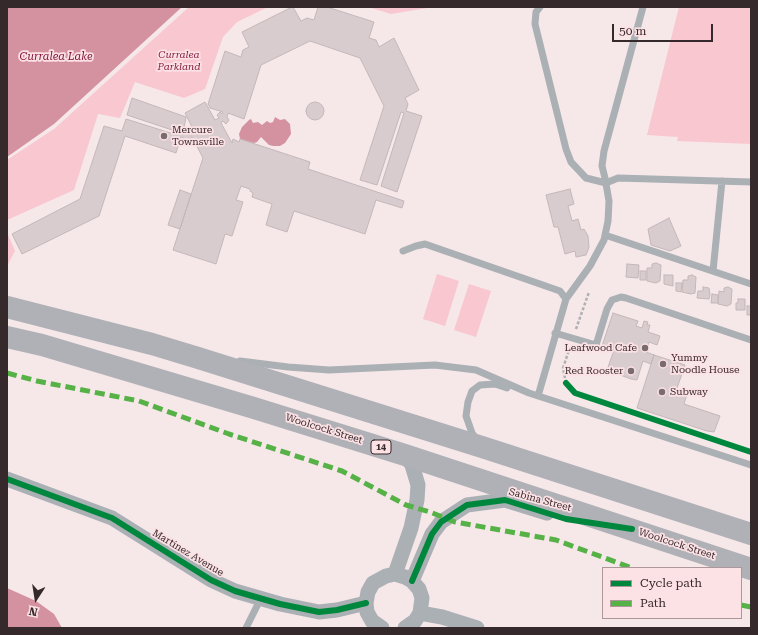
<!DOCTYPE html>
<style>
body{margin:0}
#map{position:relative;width:758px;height:635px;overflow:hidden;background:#f6e7e9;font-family:"Roboto Serif",serif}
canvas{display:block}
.frame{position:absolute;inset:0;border:8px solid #36292b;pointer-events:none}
.legend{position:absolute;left:602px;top:567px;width:140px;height:52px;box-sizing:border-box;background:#fce1e5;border:1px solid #ad979b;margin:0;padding:5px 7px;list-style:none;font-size:12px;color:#36292b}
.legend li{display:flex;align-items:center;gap:8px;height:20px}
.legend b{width:20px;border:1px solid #ad979b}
.north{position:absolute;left:16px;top:579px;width:40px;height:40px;-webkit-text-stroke:3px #fce1e5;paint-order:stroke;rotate:192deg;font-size:11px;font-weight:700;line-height:16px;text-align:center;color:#36292b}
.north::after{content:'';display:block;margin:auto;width:14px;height:18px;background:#36292b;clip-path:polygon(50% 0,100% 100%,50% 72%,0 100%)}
.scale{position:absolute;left:612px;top:24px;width:101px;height:18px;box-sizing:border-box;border:2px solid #36292b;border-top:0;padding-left:5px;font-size:12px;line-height:14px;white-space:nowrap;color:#36292b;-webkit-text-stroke:3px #fce1e5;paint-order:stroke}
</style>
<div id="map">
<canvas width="758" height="635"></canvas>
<div class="frame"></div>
<ul class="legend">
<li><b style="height:5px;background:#00873e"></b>Cycle path</li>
<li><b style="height:5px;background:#56b246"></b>Path</li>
</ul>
<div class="north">N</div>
<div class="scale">50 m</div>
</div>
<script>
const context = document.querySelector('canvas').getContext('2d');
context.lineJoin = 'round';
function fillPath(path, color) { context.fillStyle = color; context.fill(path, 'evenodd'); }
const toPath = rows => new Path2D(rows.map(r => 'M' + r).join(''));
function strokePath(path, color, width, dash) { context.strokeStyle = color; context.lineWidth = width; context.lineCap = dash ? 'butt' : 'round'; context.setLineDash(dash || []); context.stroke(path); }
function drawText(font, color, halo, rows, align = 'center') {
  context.font = font + ' "Roboto Serif",serif'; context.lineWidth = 3.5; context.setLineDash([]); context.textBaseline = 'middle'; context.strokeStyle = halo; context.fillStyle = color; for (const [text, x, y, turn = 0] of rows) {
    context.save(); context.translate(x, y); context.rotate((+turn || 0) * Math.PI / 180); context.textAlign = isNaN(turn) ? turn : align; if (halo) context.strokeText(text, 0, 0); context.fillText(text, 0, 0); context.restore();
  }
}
fillPath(toPath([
 [189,7,268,7,237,22,223,37,205,89,184,98,135,82,120,118,98,114,74,190,7,220,7,160,54,129],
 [368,7,433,7,391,14],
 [679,7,751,7,751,144,677,141,678,137,647,135],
 [7,232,15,251,7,266],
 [437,274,459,281,445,326,423,319],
 [469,284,491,291,476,337,454,330]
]), '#f8c7cf');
fillPath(toPath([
 [7,7,182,7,54,124,7,157],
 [275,117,280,120,285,119,290,124,291,134,285,143,280,146,273,146,269,145,261,137,257,142,254,143,242,140,240,139,239,134,242,127,249,120,251,119,253,123,258,122,262,125,267,121,270,123,273,122],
 [7,588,36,601,54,614,62,628,7,628]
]), '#d492a0');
const building = toPath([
 [292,7,293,7,301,21,307,18,314,20,318,7,327,7,374,22,369,38,376,40,379,47,394,38,419,90,405,98,408,104,406,111,422,116,397,192,381,186,404,113,401,112,377,185,360,180,384,106,360,58,310,41,261,65,244,119,228,113,227,117,229,120,226,124,223,121,221,123,232,143,233,139,239,142,240,139,310,162,308,169,404,201,402,208,376,200,365,234,294,211,287,232,266,225,272,204,252,197,253,193,250,191,250,189,241,186,236,200,243,202,232,236,225,234,216,264,173,250,203,158,192,137,190,138,190,142,185,142,185,139,181,137,176,153,125,136,99,216,22,254,12,234,80,199,104,126,122,131,126,119,177,135,178,132,127,115,132,98,186,117,183,133,184,133,185,130,189,130,189,133,194,131,185,113,205,102,215,120,219,118,217,115,220,112,222,114,223,112,210,108,208,104,225,51,241,57,243,50,249,47,242,32,292,7],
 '306 111a9 9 0 1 1 18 0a9 9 0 1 1-18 0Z',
 [570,189,574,204,568,206,572,221,578,219,581,230,584,229,588,236,589,247,586,255,576,257,575,251,565,254,558,227,554,227,546,195,570,189],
 [180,190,191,194,180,229,168,225,180,190],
 [669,218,681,246,670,251,651,245,648,229,669,218],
 [656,263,661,265,660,281,656,283,647,281,647,268,652,268,652,264,656,263],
 [627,264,639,265,638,278,626,277,627,264],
 [640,271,646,271,646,280,640,280,640,271],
 [664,275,673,275,673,286,664,284,664,275],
 [692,275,696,277,695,293,691,294,682,292,683,280,688,280,688,276,692,275],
 [676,283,682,283,681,292,676,291,676,283],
 [703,287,709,288,710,295,709,299,697,298,698,291,703,291,703,287],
 [728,287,732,289,731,304,727,306,718,304,719,291,724,292,724,288,728,287],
 [712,294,718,295,718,303,711,303,712,294],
 [738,299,745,299,745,310,736,310,736,303,738,303,738,299],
 [747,306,751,306,751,315,747,315,747,306],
 [613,313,638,321,636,326,642,328,644,321,648,322,647,325,650,325,648,332,660,336,657,345,649,342,646,352,654,355,651,364,643,361,637,380,631,379,607,370,614,350,605,348,605,347,602,346,613,313],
 [654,355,685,365,676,391,687,394,684,404,720,416,714,432,707,431,637,408,654,355]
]);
fillPath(building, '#d9ccce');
strokePath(building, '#c4b7b9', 1);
strokePath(toPath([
 [576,329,589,292],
 [566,383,563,368,570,347]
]), '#b0b0b3', 2.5, [3, 2]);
strokePath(toPath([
 [540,7,536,12,535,24,566,149,571,162,586,178,606,183,618,178,751,182],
 [605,235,751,284],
 [403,251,416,246,425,244,560,291,566,299,538,396],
 [713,271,722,181],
 [566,299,590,266,604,240,608,221,609,201,605,178,602,166,604,151,643,7],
 [555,333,596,345,607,309,612,300,621,297,626,298,751,340],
 [240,361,288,367,329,370,435,365,476,370,529,393,751,465],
 [477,440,472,433,466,416,468,402,472,391,480,385,495,384,507,388],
 [246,628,261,598]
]), '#aab0b4', 7);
strokePath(toPath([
 [7,479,112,518,211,580,235,591,280,604,319,612,337,610,366,603],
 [395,574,411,528,417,500,418,485,412,465,405,455],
 [412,581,432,534,441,522,467,505,505,500,547,513],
 [420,613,442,617,477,628],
 [382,628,372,621,367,612,366,603,368,592,373,583,386,576,395,574,405,577,412,581,419,589,422,598,420,613,415,621,405,628]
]), '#aab0b4', 15);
strokePath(toPath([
 [7,307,152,344,195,357,482,447,751,534],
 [7,337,42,345,254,408,405,455,751,569]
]), '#afb1b6', 22);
strokePath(toPath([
 [7,373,37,381,139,401,229,434,342,471,406,505,430,512,455,522,556,540,632,568],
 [741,605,751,607]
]), '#56b246', 5, [10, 5]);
strokePath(toPath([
 [566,383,575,393,751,452],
 [7,479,112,518,211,580,235,591,280,604,319,612,337,610,366,603],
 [412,581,432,534,441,522,467,505,505,500,566,519,632,529]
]), '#00873e', 6);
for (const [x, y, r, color] of [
 [164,136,4,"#796c6e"],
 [645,348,4,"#796c6e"],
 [663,364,4,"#796c6e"],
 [631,371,4,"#796c6e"],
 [662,392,4,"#796c6e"]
]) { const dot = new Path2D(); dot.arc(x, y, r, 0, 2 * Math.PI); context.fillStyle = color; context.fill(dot); strokePath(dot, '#fce1e5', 1.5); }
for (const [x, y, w] of [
 [381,447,20]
]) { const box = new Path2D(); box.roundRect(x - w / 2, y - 7, w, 14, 3); context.fillStyle = '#fce1e5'; context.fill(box); strokePath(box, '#36292b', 1); }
drawText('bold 9px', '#36292b', null, [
 ["14",381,447]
]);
drawText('italic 10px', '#871d3f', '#fce1e5', [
 ["Curralea",179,55],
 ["Parkland",179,67]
]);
drawText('10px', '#36292b', '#fce1e5', [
 ["Mercure",172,130],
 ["Townsville",172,142],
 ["Leafwood Cafe",637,348,"right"],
 ["Yummy",671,358],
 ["Noodle House",671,370],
 ["Red Rooster",623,371,"right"],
 ["Subway",670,392]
], 'left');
drawText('10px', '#36292b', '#fce1e5', [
 ["Woolcock Street",324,429,17],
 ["Sabina Street",540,500,15],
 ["Woolcock Street",677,544,18],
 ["Martinez Avenue",188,553,31]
]);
drawText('italic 11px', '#7e1138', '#fce1e5', [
 ["Curralea Lake",56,57]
]);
</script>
